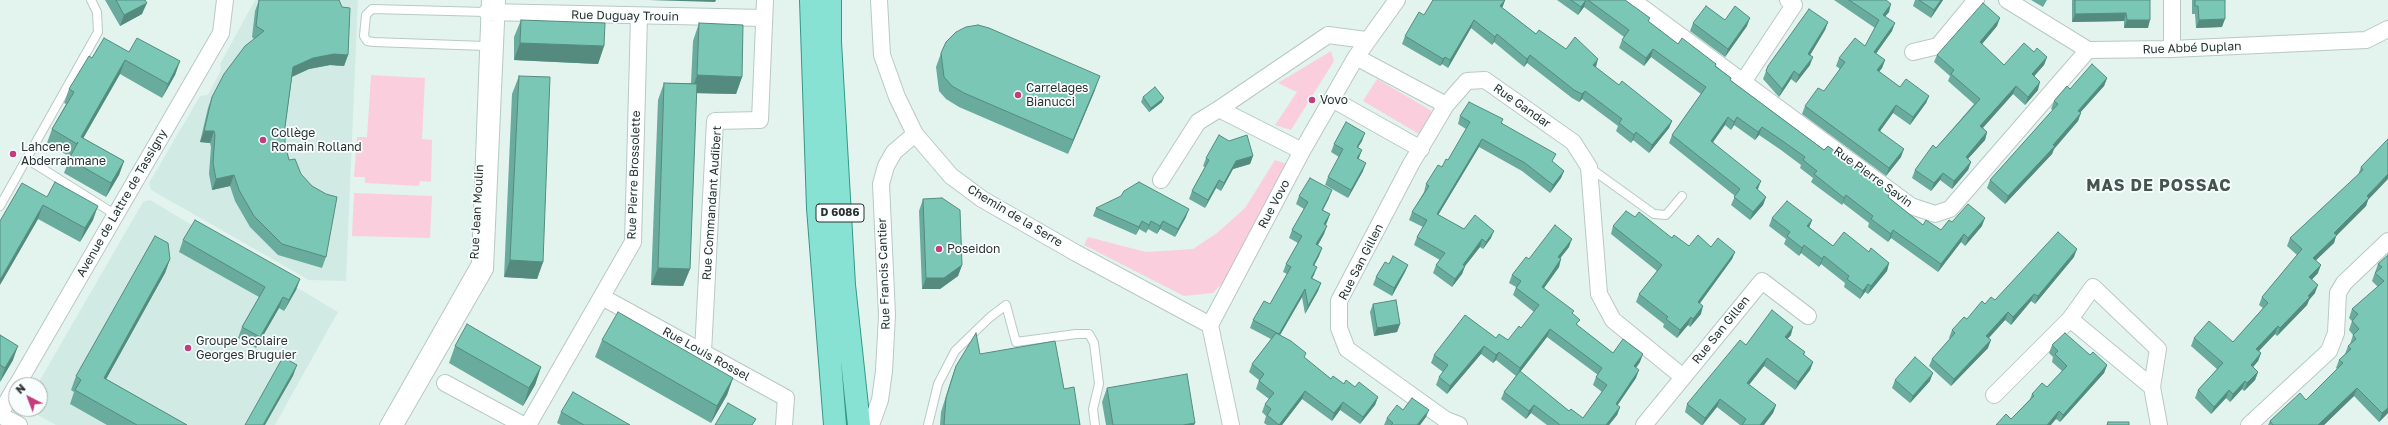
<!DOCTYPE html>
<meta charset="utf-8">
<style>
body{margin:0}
#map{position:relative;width:2388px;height:425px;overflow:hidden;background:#e3f4ef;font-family:"Golos Text",sans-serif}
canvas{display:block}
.north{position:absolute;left:8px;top:377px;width:40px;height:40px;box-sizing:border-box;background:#f8fefd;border:1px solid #a6acab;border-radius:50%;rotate:318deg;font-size:11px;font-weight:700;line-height:16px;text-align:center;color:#2c3231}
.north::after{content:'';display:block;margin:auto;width:14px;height:18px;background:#c33c7c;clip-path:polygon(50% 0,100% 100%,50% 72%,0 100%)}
</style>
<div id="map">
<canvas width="2388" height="425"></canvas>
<div class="north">N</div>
</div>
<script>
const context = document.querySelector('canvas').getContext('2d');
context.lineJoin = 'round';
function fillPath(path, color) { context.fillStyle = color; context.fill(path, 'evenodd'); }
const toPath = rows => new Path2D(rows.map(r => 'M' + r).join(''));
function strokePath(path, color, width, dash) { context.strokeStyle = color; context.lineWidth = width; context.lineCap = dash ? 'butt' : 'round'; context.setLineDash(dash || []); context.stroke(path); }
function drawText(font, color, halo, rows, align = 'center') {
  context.font = font + ' "Golos Text",sans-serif'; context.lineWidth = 3.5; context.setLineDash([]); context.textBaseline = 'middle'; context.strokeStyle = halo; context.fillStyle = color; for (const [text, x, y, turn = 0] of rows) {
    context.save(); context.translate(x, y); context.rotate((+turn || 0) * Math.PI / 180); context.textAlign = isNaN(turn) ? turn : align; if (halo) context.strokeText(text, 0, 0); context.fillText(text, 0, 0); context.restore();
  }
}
fillPath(toPath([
 [255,0,358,0,346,281,309,280,151,190,149,183,200,96,208,95,221,70,220,64],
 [150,200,338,312,275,425,56,425,27,409,40,409,40,385,37,385,143,202]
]), '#d1ebe4');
fillPath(toPath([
 [1331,51,1334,61,1291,130,1275,125,1297,92,1278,83],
 [371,75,425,78,422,139,432,140,431,182,420,181,419,186,365,183,365,177,354,177,357,137,367,137],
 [1377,79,1432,111,1419,134,1363,101],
 [1275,160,1287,164,1229,276,1213,293,1184,296,1084,245,1088,237,1146,252,1193,249,1217,233,1245,208],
 [354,193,432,196,430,238,352,236]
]), '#fbcede');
const lane = toPath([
 [485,46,374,42,367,41,364,36,366,15,372,9,486,12],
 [27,159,116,215],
 [1590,168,1654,214,1666,215,1682,196],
 [0,206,98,32,97,12,91,0],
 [384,425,476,263,486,0],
 [928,425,938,384,955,351,989,318,1006,305,1016,342,1076,334,1089,334,1094,343,1099,384,1093,409,1095,425]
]);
const street = toPath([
 [879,0,882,55,897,97,915,134,951,176,982,199,1076,253,1210,325],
 [1632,0,1911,206,1935,214,1950,209,2088,50],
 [2007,0,2088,50,2172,49,2366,40,2388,29],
 [2172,0,2172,49],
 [487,12,764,18],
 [1913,52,1938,46,1976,0],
 [1356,57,1446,105],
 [1743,82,1794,5,1788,0],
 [1332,99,1421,149],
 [1219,109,1328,35,1366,40],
 [1161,180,1198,122,1219,109,1302,151],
 [602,297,786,398,784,425],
 [2070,319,2152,387],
 [703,352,715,121,760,120,765,0],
 [445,383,523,425],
 [17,385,221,33,225,0],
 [1994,395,2070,319,2093,287,2158,349,2152,387,2159,425],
 [0,414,16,386],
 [0,415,19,425],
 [395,425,485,269,497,0],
 [528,425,633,242,639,17],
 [871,425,880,400,884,371,887,315,881,184,886,166,894,152,915,134],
 [1231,425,1210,325,1302,151,1356,57,1397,0],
 [1459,425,1446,420,1347,349,1339,328,1339,301,1411,164,1446,105,1467,81,1485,80,1573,142,1589,167,1599,294,1613,320,1683,377],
 [1644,425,1762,281,1808,316],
 [2249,425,2329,351,2336,333,2338,293,2344,283,2388,241]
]);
const primary = toPath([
 [811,0,818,208,835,425],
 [830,0,830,42,844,285,859,425]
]);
strokePath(lane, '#b8c9c5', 10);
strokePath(street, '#b8c9c5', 18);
strokePath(primary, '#349887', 24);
strokePath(lane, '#fff', 8);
strokePath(street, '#fff', 16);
strokePath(primary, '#88e2d3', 22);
fillPath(toPath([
 [105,0,145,0,142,14,120,26],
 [259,0,348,55,344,66,330,65,309,69,292,77,285,127,285,144,289,160,326,257,322,268,278,255,250,227,235,201,230,186,212,190,209,174,211,147,210,143,200,142,208,108,212,97,254,39,252,37,255,11],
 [1433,0,1505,0,1502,8,1536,34,1566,49,1595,67,1619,85,1672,121,1669,128,1649,153,1633,140,1631,143,1616,131,1618,126,1582,99,1579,102,1572,98,1527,63,1524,67,1494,42,1492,45,1471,28,1448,68,1442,64,1440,66,1402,44,1405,36,1424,15],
 [1557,0,1625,0,1649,22,1678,44,1716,66,1731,78,1730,80,1889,198,1923,225,1941,230,1952,222,1982,226,1965,246,1961,242,1938,272,1891,238,1888,242,1868,227,1869,223,1843,203,1842,205,1811,182,1813,178,1800,168,1801,165,1781,150,1759,135,1755,140,1734,125,1731,130,1725,125,1713,142,1758,189,1758,190,1766,197,1763,205,1750,220,1731,205,1735,196,1669,143,1672,135,1701,94,1651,57,1644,66,1619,48,1622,40,1624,37,1584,7,1578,15],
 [1834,0,1886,0,1889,12,1885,16,1892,31,1876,54,1885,60,1882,68,1879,72,1900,87,1929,96,1926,103,1910,125,1893,113,1880,131,1901,157,1886,176,1802,114,1805,106,1824,91,1840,69,1836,66,1839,58,1865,46,1875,28],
 [1915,0,1943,0,1931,18,1913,6],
 [2031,0,2047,0,2043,7],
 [2072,0,2150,0,2148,28,2124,28,2124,21,2072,22],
 [2192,0,2222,0,2222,27,2196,28,2195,14,2192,14],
 [521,20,604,46,598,64,514,60,514,37],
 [1828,22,1825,30,1810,55,1810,65,1796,83,1791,79,1779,97,1763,79,1768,66],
 [699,23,742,77,736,94,696,93,690,269,683,286,651,285,658,100,664,83,691,83,693,41],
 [1693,23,1747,26,1725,57,1690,31],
 [1997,26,1982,44,2004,65,2034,52,2047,57,2044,65,2034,76,2038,90,2025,105,2013,94,1983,128,1987,132,1985,140,1968,159,1971,162,1968,170,1952,189,1940,180,1931,191,1912,178,1915,170,1936,148,1974,104,1948,81,1950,76,1934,62,1937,55],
 [129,52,180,61,175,75,162,98,120,74,83,138,124,161,119,175,106,197,64,173,70,157,47,143,52,129,66,104,64,103,69,89],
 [941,53,1095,90,1068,154,959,107,946,99,939,91,936,67],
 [519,76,543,262,537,279,504,277,512,94],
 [2107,78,2104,86,2080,113,2078,121,2054,149,2052,154,2005,204,1987,188,1990,180,2053,110,2051,109,2054,101,2070,89],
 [1143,97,1162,102,1149,112,1141,102],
 [1460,116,1502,123,1564,171,1561,178,1550,193,1522,171,1479,147,1438,215,1464,229,1491,238,1483,249,1480,247,1465,266,1462,274,1452,287,1433,273,1436,265,1440,260,1414,245,1417,237,1423,227,1409,220,1412,212,1424,192,1426,184,1448,160,1466,129,1458,124],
 [2388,139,2366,206,2336,236,2334,243,2316,260,2318,273,2312,279,2315,293,2309,300,2307,305,2277,336,2275,334,2259,351,2261,353,2258,361,2253,367,2258,372,2255,380,2244,391,2242,389,2230,402,2226,398,2211,414,2195,398,2198,390,2217,369,2191,346,2194,338,2233,342,2263,308,2259,305,2262,297,2297,255,2287,246,2290,238,2358,175,2361,167],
 [1362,141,1358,147,1359,159,1363,171,1348,198,1325,185,1328,177,1339,157,1331,152,1334,144],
 [1253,156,1250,164,1233,169,1221,191,1216,188,1205,208,1189,199,1192,191,1205,167,1203,166,1206,158],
 [1299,196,1329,198,1323,210,1330,214,1326,225,1324,234,1318,245,1322,248,1319,256,1314,266,1314,275,1312,278,1321,283,1318,291,1305,314,1302,297,1280,335,1305,358,1331,379,1355,387,1378,397,1375,405,1360,424,1340,410,1332,421,1302,399,1282,425,1267,425,1264,423,1266,416,1262,412,1265,404,1269,399,1256,389,1259,380,1249,372,1252,364,1271,339,1250,328,1253,320,1270,304,1287,274,1283,272,1286,264,1298,243,1289,238,1292,230,1304,209,1296,204],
 [47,197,93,220,80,242,38,219,0,285],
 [923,199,962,265,958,276,940,289,922,289,919,211],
 [1096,208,1186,217,1175,237,1160,229,1157,234,1148,229,1146,233,1139,229,1136,235,1093,216],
 [1635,217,1672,238,1689,246,1711,247,1735,252,1732,259,1700,303,1701,314,1690,327,1688,325,1677,338,1663,327,1664,324,1636,302,1639,294,1657,271,1611,234,1613,226],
 [1772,218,1812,220,1809,227,1833,246,1869,252,1889,263,1887,271,1868,294,1865,292,1860,299,1844,287,1845,283,1821,264,1819,267,1801,253,1799,256,1784,244,1786,239,1769,226],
 [183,240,300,279,296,290,284,311,279,308,256,348,238,338,242,327,259,297,179,252],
 [1569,247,1560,258,1559,267,1544,288,1573,314,1578,326,1613,353,1640,362,1636,368,1636,378,1617,405,1620,407,1617,415,1609,425,1547,425,1531,413,1526,419,1501,399,1504,392,1516,376,1496,360,1493,363,1481,354,1447,394,1436,385,1439,377,1443,372,1431,363,1434,355,1496,338,1508,340,1521,328,1534,312,1513,295,1516,287,1509,283,1512,275,1529,259],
 [1547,337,1598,375,1596,377,1593,385,1602,392,1583,418,1569,411,1520,372],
 [2388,255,2388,413,2379,422,2354,396,2324,425,2268,425,2270,421,2306,400,2337,369,2336,368,2339,360,2345,354,2348,346,2350,344,2353,335,2349,330,2352,321,2349,318,2352,309,2378,287,2372,281,2378,264],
 [2074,257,2035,304,2031,301,2011,325,2005,320,1989,338,1988,348,1951,386,1929,366,1932,359,1950,339,1949,338,1952,330,1967,319,1985,304,1995,300],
 [170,259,165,273,106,379,187,425,107,425,70,404,74,392,71,390,76,376],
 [1389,264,1408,265,1405,272,1392,296,1373,285,1376,277],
 [1373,304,1400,324,1397,332,1374,336,1370,312],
 [0,335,13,360,0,382],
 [1791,335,1787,339,1805,352,1804,355,1813,362,1810,370,1795,390,1764,366,1749,385,1776,405,1773,413,1764,425,1740,425,1717,407,1703,425,1701,425,1685,412,1687,404,1746,345],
 [602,340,733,378,727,395,711,423,595,357],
 [2052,345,2090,355,2107,365,2104,373,2060,422,2056,419,2011,419,2030,399,2032,394,2047,387,2062,371,2052,362,2053,357,2049,353],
 [455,346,541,367,535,385,523,406,449,363],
 [980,354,1064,389,1080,425,940,425,941,412,951,380,956,366],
 [1895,380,1930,381,1910,403,1892,388],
 [1107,388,1195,423,1194,425,1106,425,1102,402],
 [1403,410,1426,417,1420,425,1384,425,1387,418],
 [561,412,630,425,561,425,557,423]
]), '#69ab9d');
fillPath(toPath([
 [648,0,716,0,715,2],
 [1505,0,1503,6,1497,14,1500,6],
 [1586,0,1584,7,1578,15,1581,7],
 [1941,0,1943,0,1931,18,1934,10],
 [147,3,142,14,120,26,124,15],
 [1891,4,1889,12,1880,23,1883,15],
 [2126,13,2124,21,2072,22,2075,14],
 [1750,18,1747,26,1725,57,1728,49],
 [2000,18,1997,26,1977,50,1980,42],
 [2225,19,2222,27,2196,28,2199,20],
 [1474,20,1471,28,1448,68,1450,60],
 [2127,20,2150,20,2148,28,2124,28],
 [1828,22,1825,30,1806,62,1808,54],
 [1895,23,1892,31,1871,60,1874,52],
 [1497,34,1494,42,1492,45,1495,37],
 [520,43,604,46,598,64,514,60],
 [1653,49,1651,57,1644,66,1646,58],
 [334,54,348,55,344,66,330,65,309,69,289,78,293,67,313,58],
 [1530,55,1527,63,1524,67,1527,59],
 [1445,57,1442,64,1440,66,1443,59],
 [1813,57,1810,65,1796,83,1799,75],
 [2047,57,2044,65,2029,82,2032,74],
 [1598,59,1596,67,1591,73,1593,65],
 [125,60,120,74,76,151,81,137],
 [1885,60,1882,68,1874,78,1877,70],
 [180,61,175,75,162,98,168,84],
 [1794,71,1791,79,1779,97,1782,89],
 [697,75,742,77,736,94,691,93],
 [1100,76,1095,90,1068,154,1073,140],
 [2107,78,2104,86,2075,118,2078,111],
 [2040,82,2038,90,2025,105,2028,97],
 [2016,86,2013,94,1977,134,1980,126],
 [1585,91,1582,99,1579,102,1582,94],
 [1929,96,1926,103,1910,125,1913,117],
 [1164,98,1162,102,1149,112,1151,108],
 [1896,105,1893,113,1875,138,1878,130],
 [2081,113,2078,121,2054,149,2052,154,2005,204,2008,196],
 [1728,117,1725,125,1708,149,1711,141],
 [1737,117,1734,125,1731,130,1734,122],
 [1672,121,1669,128,1649,153,1652,145],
 [1762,127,1759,135,1755,140,1758,132],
 [204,131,214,131,210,143,200,142],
 [1636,132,1633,140,1631,143,1634,135],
 [1987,132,1985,140,1963,164,1966,157],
 [1365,133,1362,141,1354,154,1357,147],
 [1482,139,1479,147,1434,222,1437,214],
 [1904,149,1901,157,1886,176,1889,168],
 [1362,150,1359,158,1354,166,1357,158],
 [1253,156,1250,164,1233,169,1221,191,1224,183,1236,161],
 [124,161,119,175,106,197,111,183],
 [1971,162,1968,170,1952,189,1954,181],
 [1366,163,1363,171,1348,198,1351,190],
 [1564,171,1561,178,1550,193,1553,185],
 [1943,173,1940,180,1931,191,1934,183],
 [2388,174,2388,179,2368,200,2366,206,2336,236,2334,243,2310,266,2313,258,2367,196],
 [234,175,230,186,212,190,216,179],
 [1219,180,1216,188,1205,208,1208,200],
 [1761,181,1758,189,1753,196,1756,188],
 [1332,190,1329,198,1319,217,1322,210],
 [1846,195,1843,203,1842,205,1844,198],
 [1766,197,1763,205,1750,220,1753,212],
 [43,205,38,219,0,285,0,280],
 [98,206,93,220,80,242,85,228],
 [1189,209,1186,217,1175,237,1178,229],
 [1330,214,1327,222,1321,232,1324,224],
 [1985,218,1982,226,1965,246,1968,238],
 [1812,220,1809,228,1807,226],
 [1142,221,1139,229,1136,235,1139,227],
 [1151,221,1148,229,1146,233,1149,225],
 [1163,221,1160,229,1157,234,1160,226],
 [1327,226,1324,234,1314,252,1316,244],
 [1893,230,1891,238,1888,242,1891,234],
 [1494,231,1491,238,1483,249,1486,242],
 [1964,234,1961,242,1938,272,1941,264],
 [1482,239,1480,247,1465,266,1462,274,1452,287,1455,279,1463,265],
 [1572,239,1569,247,1555,265,1558,257],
 [1804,245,1801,253,1799,256,1802,248],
 [1322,248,1319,256,1310,273,1313,265],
 [2077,249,2074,257,2035,304,2038,296],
 [1735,252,1732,259,1695,310,1698,302],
 [1824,256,1821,264,1819,267,1822,259],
 [170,259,165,273,99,392,104,378],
 [1561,259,1559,267,1539,295,1542,287],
 [510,260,543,262,537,279,504,277],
 [1889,263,1887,271,1868,294,1871,286],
 [962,265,958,276,940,289,922,289,926,278],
 [1408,265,1405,272,1392,296,1394,288],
 [2321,265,2318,273,2307,285,2309,277],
 [1317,267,1314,275,1308,285,1311,278],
 [658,268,690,269,683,286,651,285],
 [300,279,296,290,284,311,289,300],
 [1321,283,1318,291,1305,314,1308,306],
 [1868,284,1865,292,1860,299,1863,291],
 [2318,285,2315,293,2309,300,2307,305,2277,336,2280,328,2308,296],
 [1305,289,1302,297,1276,342,1279,334],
 [2034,294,2031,301,2011,325,2013,317],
 [283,297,279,308,256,348,260,337],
 [1703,306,1701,314,1690,327,1693,319],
 [2008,312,2005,320,1983,344,1986,336],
 [1691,317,1688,325,1677,338,1680,330],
 [1400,324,1397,332,1374,336,1377,328],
 [2278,326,2275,334,2253,357,2256,349],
 [1793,327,1791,335,1782,345,1785,337],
 [1550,329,1547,337,1517,376,1520,368],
 [1991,340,1988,348,1951,386,1954,379],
 [18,346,13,360,0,382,5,368],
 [1484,346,1481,354,1447,394,1450,386],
 [1499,352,1496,360,1493,363,1496,355],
 [2261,353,2258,361,2248,373,2251,365],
 [1643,354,1640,362,1631,374,1634,366],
 [1767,358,1764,366,1744,391,1747,383],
 [1813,362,1810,370,1795,390,1798,382],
 [297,365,293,376,265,425,263,425],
 [2107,365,2104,373,2060,422,2063,415],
 [541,367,535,385,523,406,529,388],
 [1639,370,1636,378,1613,412,1616,404],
 [2258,372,2255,380,2244,391,2247,383],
 [1933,373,1930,381,1910,403,1913,396],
 [733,378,727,395,711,423,717,406],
 [2245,381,2242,389,2230,402,2233,394],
 [2357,388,2354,396,2324,425,2318,425],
 [2229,390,2226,398,2211,414,2214,407],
 [1305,391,1302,399,1282,425,1279,425],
 [1378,397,1375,405,1360,424,1363,417],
 [1720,399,1717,407,1702,425,1705,418],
 [1343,402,1340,410,1332,421,1334,413],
 [1534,405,1531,413,1526,419,1529,411],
 [1776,405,1773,413,1764,425,1760,425],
 [1620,407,1617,415,1609,425,1606,425],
 [2388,408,2388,413,2379,422,2382,413],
 [1429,410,1426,417,1420,425,1417,425],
 [2059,411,2056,419,2051,425,2047,425],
 [1195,423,1194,425,1183,425]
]), '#558b7f');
const building = toPath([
 [116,0,145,0,147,3,124,15,116,0],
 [259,0,339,0,342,7,350,8,348,55,334,54,313,58,293,67,285,127,285,144,289,160,295,159,301,174,312,186,326,194,337,197,326,257,282,244,254,216,239,190,234,175,216,179,213,163,215,135,214,131,204,131,212,97,224,74,245,46,264,31,256,26,259,0],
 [1433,0,1505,0,1500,6,1536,34,1539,30,1566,49,1575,37,1598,59,1593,65,1619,85,1622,81,1672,121,1652,145,1636,132,1634,135,1619,123,1622,119,1585,91,1582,94,1574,90,1530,55,1527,59,1497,34,1495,37,1474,20,1450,60,1445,57,1443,59,1405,36,1419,12,1424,15,1433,0],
 [1571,0,1586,0,1581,7,1571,0],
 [1588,0,1625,0,1650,18,1648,21,1678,44,1682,38,1716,64,1715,66,1731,78,1730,80,1824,150,1828,146,1877,183,1890,193,1888,197,1923,225,1926,220,1941,230,1949,220,1952,222,1968,204,1985,218,1968,238,1964,234,1941,264,1893,230,1891,234,1871,219,1873,216,1846,195,1844,198,1814,174,1817,171,1803,160,1805,157,1784,142,1762,127,1758,132,1737,117,1734,122,1728,117,1711,141,1761,181,1756,188,1766,197,1753,212,1734,197,1740,189,1672,135,1706,87,1653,49,1646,58,1622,40,1629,30,1588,0],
 [1849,0,1886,0,1891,4,1883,15,1895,23,1874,52,1885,60,1877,70,1900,87,1906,79,1929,96,1913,117,1896,105,1878,130,1904,149,1889,168,1805,106,1818,88,1824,91,1845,62,1839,58,1855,38,1865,46,1879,20,1849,0],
 [1919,0,1941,0,1934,10,1919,0],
 [2075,0,2150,0,2150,20,2127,20,2126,13,2075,14,2075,0],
 [2195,0,2225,0,2225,19,2199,20,2198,6,2195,6,2195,0],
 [1983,3,2000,18,1980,42,2004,65,2024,43,2034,52,2037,48,2047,57,2032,74,2040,82,2028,97,2016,86,1980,126,1987,132,1966,157,1971,162,1954,181,1943,173,1934,183,1915,170,1933,145,1936,148,1980,99,1951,74,1954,70,1937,55,1983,3],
 [1706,6,1725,20,1735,6,1750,18,1728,49,1693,23,1706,6],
 [1809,9,1828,22,1808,54,1813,57,1799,75,1794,71,1782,89,1766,71,1768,66,1809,9],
 [521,20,605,23,604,46,520,43,521,20],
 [699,23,743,25,742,77,697,75,699,23],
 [978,25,989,28,1100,76,1073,140,964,93,952,86,944,77,941,53,946,42,956,32,966,27,978,25],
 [104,38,129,52,137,38,180,61,168,84,125,60,81,137,124,161,111,183,69,159,78,142,77,144,52,129,74,92,69,89,89,56,92,58,104,38],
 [2092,64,2107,78,2078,111,2081,113,2053,145,2055,146,2008,196,1990,180,2058,104,2054,101,2060,94,2067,86,2070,89,2092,64],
 [519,76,550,77,543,262,510,260,519,76],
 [664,83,697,84,690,269,658,268,664,83],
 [1155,87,1164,98,1151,108,1143,97,1155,87],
 [1469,102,1503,119,1501,123,1556,154,1552,161,1564,171,1553,185,1525,163,1482,139,1437,214,1464,229,1475,215,1494,231,1486,242,1482,239,1463,265,1465,266,1455,279,1436,265,1445,253,1417,237,1427,220,1412,212,1429,186,1426,184,1438,165,1442,167,1446,159,1448,160,1470,122,1460,116,1469,102],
 [1346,122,1365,133,1357,147,1362,150,1357,158,1366,163,1351,190,1328,177,1343,149,1334,144,1346,122],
 [1219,135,1229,141,1247,135,1253,156,1236,161,1224,183,1219,180,1208,200,1192,191,1209,160,1206,158,1219,135],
 [2388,139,2388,174,2367,196,2369,198,2334,233,2337,235,2313,258,2321,265,2309,277,2318,285,2308,296,2310,297,2280,328,2278,326,2256,349,2261,353,2251,365,2258,372,2247,383,2245,381,2233,394,2229,390,2214,407,2198,390,2223,363,2194,338,2209,321,2233,342,2268,303,2262,297,2302,249,2290,238,2363,170,2361,167,2388,139],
 [1310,178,1332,190,1322,210,1330,214,1324,224,1327,226,1316,244,1322,248,1313,265,1317,267,1311,278,1321,283,1308,306,1305,289,1279,334,1253,320,1264,301,1270,304,1291,267,1286,264,1302,236,1292,230,1308,202,1299,196,1310,178],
 [55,182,98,206,85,228,43,205,0,280,0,221,22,183,47,197,55,182],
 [1139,182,1189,209,1178,229,1163,221,1160,226,1151,221,1149,225,1142,221,1139,227,1096,208,1121,196,1124,191,1139,182],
 [942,198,960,210,962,265,944,278,926,278,923,199,942,198],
 [1787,201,1812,220,1807,226,1833,246,1844,232,1869,252,1871,248,1889,263,1871,286,1868,284,1863,291,1847,279,1849,276,1824,256,1822,259,1804,245,1802,248,1787,236,1790,232,1772,218,1787,201],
 [1626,211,1635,217,1639,212,1672,238,1674,235,1689,246,1698,235,1711,247,1718,238,1735,252,1698,302,1703,306,1693,319,1691,317,1680,330,1666,319,1668,317,1639,294,1662,265,1613,226,1626,211],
 [195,220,300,279,289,300,283,297,260,337,242,327,265,287,183,240,195,220],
 [1555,225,1572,239,1558,257,1561,259,1542,287,1574,311,1572,313,1580,320,1576,324,1613,353,1623,339,1643,354,1634,366,1639,370,1616,404,1620,407,1606,425,1559,425,1559,424,1534,405,1529,411,1504,392,1520,371,1569,411,1571,409,1583,418,1607,385,1596,377,1602,368,1550,329,1520,368,1499,352,1496,355,1484,346,1450,386,1439,377,1448,365,1434,355,1465,315,1496,338,1499,334,1508,340,1519,326,1521,328,1539,305,1516,288,1521,281,1512,275,1526,257,1529,259,1555,225],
 [2058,232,2077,249,2038,296,2034,294,2013,317,2008,312,1986,336,1991,340,1954,379,1932,359,1955,333,1952,330,1964,317,1967,319,1982,301,1985,304,1991,297,1995,300,2058,232],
 [155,236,168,243,170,259,104,378,187,425,137,425,75,390,81,380,76,376,155,236],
 [2388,255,2388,408,2382,413,2357,388,2318,425,2273,425,2270,421,2300,393,2306,400,2343,363,2339,360,2351,349,2348,346,2356,339,2353,335,2359,329,2352,321,2358,314,2352,309,2384,281,2375,273,2382,267,2378,264,2388,255],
 [1393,256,1408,265,1394,288,1376,277,1385,262,1389,264,1393,256],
 [1396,300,1400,324,1377,328,1373,304,1396,300],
 [1772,310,1793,327,1785,337,1805,352,1803,354,1813,362,1798,382,1767,358,1747,383,1776,405,1760,425,1742,425,1746,419,1720,399,1705,418,1687,404,1740,340,1746,345,1772,310],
 [618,312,733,378,717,406,602,340,618,312],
 [467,324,541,367,529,388,455,346,467,324],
 [976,333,980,354,1055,341,1064,389,1074,387,1080,425,944,425,946,398,956,366,976,333],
 [1276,333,1291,341,1306,353,1304,357,1331,379,1333,376,1344,384,1346,380,1355,387,1359,382,1378,397,1363,417,1343,402,1334,413,1305,391,1279,425,1267,415,1271,409,1265,404,1274,393,1259,381,1264,374,1252,364,1276,333],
 [2065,333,2090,355,2093,352,2107,365,2063,415,2059,411,2047,425,1996,425,2006,414,2011,419,2034,396,2032,394,2042,383,2047,387,2067,366,2055,354,2058,351,2052,345,2065,333],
 [0,335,18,346,5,368,0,365,0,335],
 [283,357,297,365,263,425,245,425,283,357],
 [1915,357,1933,373,1913,396,1895,380,1915,357],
 [1187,374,1195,423,1183,425,1113,425,1107,388,1187,374],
 [573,392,630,425,584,425,561,412,573,392],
 [1412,398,1429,410,1417,425,1391,425,1393,423,1387,418,1397,405,1403,410,1412,398],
 [728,403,756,419,752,425,715,425,728,403],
 [2108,422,2129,422,2129,425,2107,425,2108,422]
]);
fillPath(building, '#7ac7b6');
strokePath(building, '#558b7f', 1);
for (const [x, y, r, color] of [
 [1018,95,4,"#c33c7c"],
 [1312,100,4,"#c33c7c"],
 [263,140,4,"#c33c7c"],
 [13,154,4,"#c33c7c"],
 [939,249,4,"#c33c7c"],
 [188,348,4,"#c33c7c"]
]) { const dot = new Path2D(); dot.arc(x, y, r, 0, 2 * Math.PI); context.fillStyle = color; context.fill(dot); strokePath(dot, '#f8fefd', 1.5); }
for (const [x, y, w] of [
 [840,213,48]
]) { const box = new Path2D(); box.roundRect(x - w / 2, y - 9, w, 18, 3); context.fillStyle = '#f8fefd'; context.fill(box); strokePath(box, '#2c3231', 1); }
drawText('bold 11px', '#2c3231', null, [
 ["D 6086",840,213]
]);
drawText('12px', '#2c3231', '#f8fefd', [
 ["Rue Duguay Trouin",625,16,1],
 ["Rue Abbé Duplan",2192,48,-2],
 ["Rue Gandar",1522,106,35],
 ["Rue Pierre Brossolette",634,175,-88],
 ["Rue Pierre Savin",1873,177,36],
 ["Avenue de Lattre de Tassigny",122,203,-60],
 ["Rue Commandant Audibert",712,203,-86],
 ["Rue Vovo",1274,204,-62],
 ["Rue Jean Moulin",477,212,-87],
 ["Chemin de la Serre",1015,216,31],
 ["Rue San Gillen",1361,262,-63],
 ["Rue Francis Cantier",884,274,-92],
 ["Rue San Gillen",1721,330,-51],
 ["Rue Louis Rossel",706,354,29]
]);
drawText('12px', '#2c3231', '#f8fefd', [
 ["Carrelages",1026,88],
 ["Bianucci",1026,102],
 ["Vovo",1320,100],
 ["Collège",271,133],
 ["Romain Rolland",271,147],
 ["Lahcene",21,147],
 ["Abderrahmane",21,161],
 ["Poseidon",947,249],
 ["Groupe Scolaire",196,341],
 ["Georges Bruguier",196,355]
], 'left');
context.letterSpacing = '1px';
drawText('bold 16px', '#465450', '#f8fefd', [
 ["MAS DE POSSAC",2159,186]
]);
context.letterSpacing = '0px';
</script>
